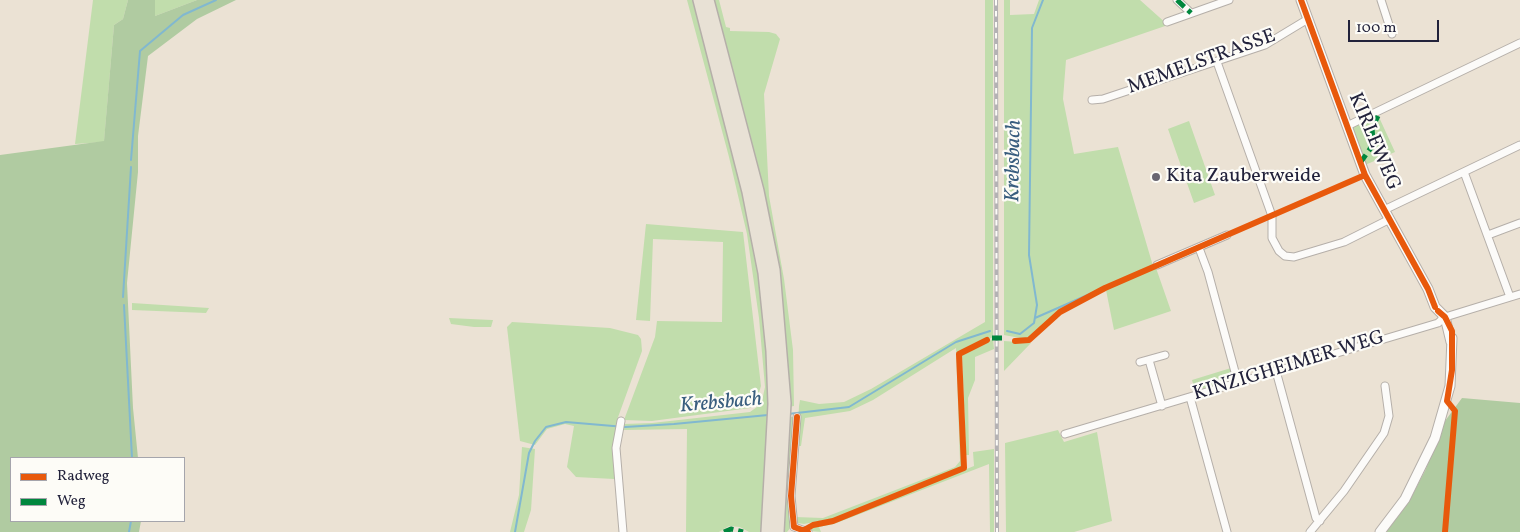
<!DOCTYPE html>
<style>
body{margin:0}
#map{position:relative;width:1520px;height:532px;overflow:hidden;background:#ebe2d4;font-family:Vollkorn,serif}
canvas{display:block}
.legend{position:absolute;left:10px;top:457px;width:175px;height:65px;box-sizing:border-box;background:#fdfcf7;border:1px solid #a5a5ac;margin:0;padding:6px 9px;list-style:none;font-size:15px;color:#22223b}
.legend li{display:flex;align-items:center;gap:10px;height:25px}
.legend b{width:25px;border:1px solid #a5a5ac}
.scale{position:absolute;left:1348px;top:20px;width:91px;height:22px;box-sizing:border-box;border:2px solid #22223b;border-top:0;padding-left:6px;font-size:15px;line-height:18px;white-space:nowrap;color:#22223b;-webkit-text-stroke:4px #fdfcf7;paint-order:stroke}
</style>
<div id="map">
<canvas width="1520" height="532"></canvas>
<ul class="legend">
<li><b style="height:6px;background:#e8590c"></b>Radweg</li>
<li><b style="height:6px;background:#00873e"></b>Weg</li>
</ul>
<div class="scale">100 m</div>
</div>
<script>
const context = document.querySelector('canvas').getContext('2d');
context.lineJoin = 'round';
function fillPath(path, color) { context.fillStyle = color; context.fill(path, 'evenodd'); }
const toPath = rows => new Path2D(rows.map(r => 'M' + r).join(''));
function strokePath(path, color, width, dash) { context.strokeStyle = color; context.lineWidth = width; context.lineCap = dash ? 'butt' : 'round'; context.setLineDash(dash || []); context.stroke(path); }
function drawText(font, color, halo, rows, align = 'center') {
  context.font = font + ' Vollkorn,serif'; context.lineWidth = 4.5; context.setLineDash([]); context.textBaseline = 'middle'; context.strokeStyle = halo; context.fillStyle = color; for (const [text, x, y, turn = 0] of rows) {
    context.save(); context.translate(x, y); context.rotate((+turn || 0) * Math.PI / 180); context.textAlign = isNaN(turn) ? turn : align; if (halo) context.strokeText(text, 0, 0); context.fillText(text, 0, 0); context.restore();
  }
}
fillPath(toPath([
 [93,0,128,0,123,19,114,25,104,142,75,144],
 [155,0,197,0,155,16],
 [687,0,693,0,737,158,764,304,769,400,762,532,749,532,740,527,729,526,719,532,686,532,687,429,623,430,624,424,652,423,750,412,757,407,762,401,765,387,759,318,747,234,729,157],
 [712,0,719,0,726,27,730,28,730,31,769,32,776,34,780,39,764,94,769,196,784,279,793,350,794,406,788,407,785,331,778,279],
 [985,0,993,0,993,337,958,354,964,466,836,518,804,524,798,523,795,517,823,518,955,467,960,461,956,348,873,400,850,411,805,418,801,446,797,446,799,406,800,400,819,404,844,402,871,389,985,322],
 [1004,0,1010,0,1010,15,1034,14,1039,0,1140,0,1168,25,1066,60,1063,99,1074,154,1118,147,1153,266,1104,288,1060,311,1034,336,1025,339,1004,335],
 [1378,115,1395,152,1365,165,1351,126],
 [1189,121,1215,195,1194,203,1168,129],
 [646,224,743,232,761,386,757,399,750,408,652,421,624,420,655,337,657,321,722,322,723,242,653,239,650,321,636,320],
 [1156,268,1171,311,1114,330,1106,290],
 [132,303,209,308,206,313,132,310],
 [449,318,492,320,493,320,491,327,474,327,451,324],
 [512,322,610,328,638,335,641,339,642,351,617,420,614,479,576,477,567,467,574,426,565,424,547,429,535,445,520,441,507,327],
 [993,339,994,349,975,357,975,380,968,398,969,455,966,455,962,355],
 [1004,341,1031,343,1004,371],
 [1231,368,1232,375,1228,381,1195,391,1192,380],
 [788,417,795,417,792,526,787,532,781,532],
 [1058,430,1064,442,1097,432,1112,521,1074,532,1006,532,1005,443],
 [522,447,535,449,531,510,524,532,510,532,519,495],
 [994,449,994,532,990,532,989,464,834,524,819,527,821,532,810,531,813,527,834,522,974,466,973,452]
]), '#c1ddac');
fillPath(toPath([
 [128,0,155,0,155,16,197,0,236,0,197,19,148,56,138,136,138,172,127,283,133,408,138,458,11,458,11,521,141,521,139,532,0,532,0,155,104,141,114,25,123,19],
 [1462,398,1520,403,1520,532,1386,532,1409,501,1425,471,1445,421]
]), '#b0cba1');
strokePath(toPath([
 [131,160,140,51,183,15,216,0],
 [123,297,131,167],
 [124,305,132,458],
 [1035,318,1099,290],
 [1007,331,1020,334,1034,323,1037,305,1029,255,1032,28,1043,0],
 [788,414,849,407,956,342,990,331],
 [129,532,131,521],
 [515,532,529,453,535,441,546,427,566,422,625,427,674,424,768,415]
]), '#81b8d0', 2);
const minor = toPath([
 [1177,0,1191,13],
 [1381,0,1392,34],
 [1167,22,1229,0],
 [1217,62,1272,216,1272,238,1279,251,1285,256,1294,257,1344,242,1390,219],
 [1092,100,1103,99,1265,45,1308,19],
 [1347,126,1520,43],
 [1464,172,1510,297],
 [1384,210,1520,145],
 [1488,235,1520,223],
 [1199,248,1208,272,1238,383],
 [1157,265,1227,235],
 [1442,318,1520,294],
 [1149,360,1162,406],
 [1140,362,1165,355],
 [1276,371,1316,518,1320,521],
 [1190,397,1227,532],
 [621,421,616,448,623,532],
 [1065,434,1438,323,1445,317],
 [794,527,791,496,797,417],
 [794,527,808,532],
 [1310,532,1344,491,1384,433,1389,416,1385,386]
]);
const tertiary = toPath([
 [1301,0,1365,175,1428,289,1435,307,1445,317,1451,342],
 [1380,532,1405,499,1435,438,1450,386,1452,338]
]);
const trunk = toPath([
 [699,0,748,192,764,273,772,351,774,404,767,532],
 [708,0,758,191,774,270,785,403,778,532]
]);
strokePath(minor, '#b5afa9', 9);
strokePath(tertiary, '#b5afa9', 11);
strokePath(trunk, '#b5afa9', 14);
strokePath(minor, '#fcfbf9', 7);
strokePath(tertiary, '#fcfbf9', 9);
strokePath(trunk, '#e8e1d5', 11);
const rail = toPath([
 [996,0,997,532]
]);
strokePath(rail, '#b4b2b4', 4);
strokePath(rail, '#fdfcf7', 2, [5.5]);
strokePath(toPath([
 [1177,0,1191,13],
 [1360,163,1370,149,1373,141,1372,128,1378,116],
 [992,338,1005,338],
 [724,532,731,529,743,532]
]), '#00873e', 5, [10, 5]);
strokePath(toPath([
 [1301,0,1365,175,1428,289,1435,307],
 [1438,311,1445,317,1452,331,1452,370,1447,401,1455,411,1445,532],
 [1015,341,1029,340,1060,312,1105,288,1365,175],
 [797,417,791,496,794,527,808,532],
 [804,530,813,525,833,521,964,468,959,354,987,340]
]), '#e8590c', 6);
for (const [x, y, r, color] of [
 [1156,177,5,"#686571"]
]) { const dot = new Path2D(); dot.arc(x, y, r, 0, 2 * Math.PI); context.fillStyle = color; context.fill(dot); strokePath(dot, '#fdfcf7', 2); }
drawText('20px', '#22223b', '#fdfcf7', [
 ["MEMELSTRASSE",1202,63,-20],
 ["KIRLEWEG",1373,142,67],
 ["KINZIGHEIMER WEG",1289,367,-17]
]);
drawText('20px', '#22223b', '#fdfcf7', [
 ["Kita Zauberweide",1166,177]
], 'left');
drawText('italic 21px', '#385d7e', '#fdfcf7', [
 ["Krebsbach",1015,161,-89],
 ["Krebsbach",721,404,-5]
]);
</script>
